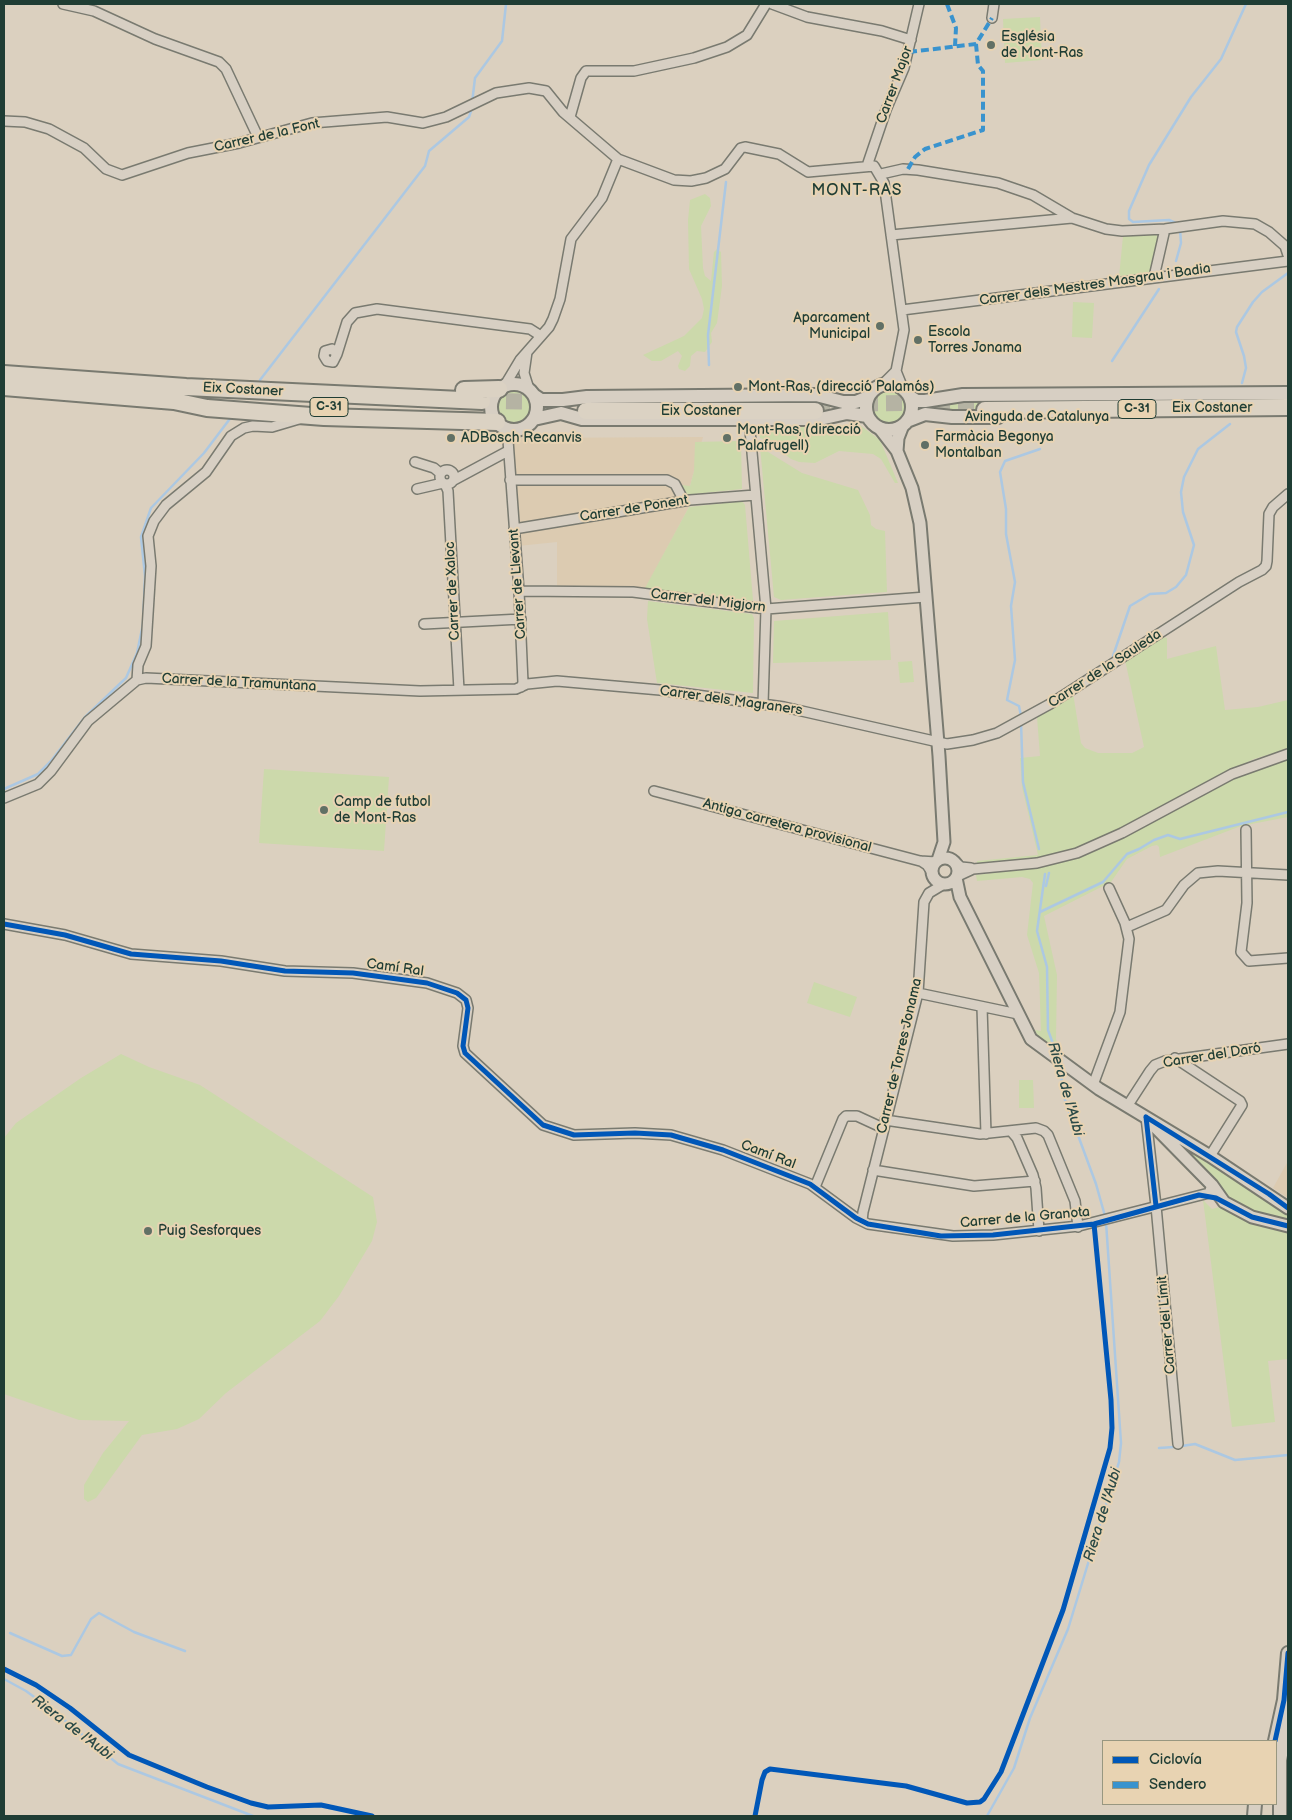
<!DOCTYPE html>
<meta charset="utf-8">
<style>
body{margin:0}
#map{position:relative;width:1292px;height:1820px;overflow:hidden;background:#dbd0bf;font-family:"Balsamiq Sans",sans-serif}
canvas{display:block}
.frame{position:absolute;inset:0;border:5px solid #1f3d34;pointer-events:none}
.legend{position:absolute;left:1102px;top:1740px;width:175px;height:65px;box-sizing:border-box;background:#e8d3b2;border:1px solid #989780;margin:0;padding:6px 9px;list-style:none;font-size:15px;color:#1f3d34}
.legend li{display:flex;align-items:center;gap:10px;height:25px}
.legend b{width:25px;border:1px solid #989780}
</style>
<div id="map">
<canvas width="1292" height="1820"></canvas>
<div class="frame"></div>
<ul class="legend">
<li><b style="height:6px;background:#0057b8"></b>Ciclovía</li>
<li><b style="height:6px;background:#3993ce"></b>Sendero</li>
</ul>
</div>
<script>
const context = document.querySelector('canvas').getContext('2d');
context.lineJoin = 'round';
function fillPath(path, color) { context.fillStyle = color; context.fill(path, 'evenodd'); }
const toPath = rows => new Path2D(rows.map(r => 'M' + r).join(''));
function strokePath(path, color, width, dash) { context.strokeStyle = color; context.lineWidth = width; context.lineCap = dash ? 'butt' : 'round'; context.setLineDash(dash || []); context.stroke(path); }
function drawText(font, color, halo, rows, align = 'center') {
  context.font = font + ' "Balsamiq Sans",sans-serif'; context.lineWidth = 4; context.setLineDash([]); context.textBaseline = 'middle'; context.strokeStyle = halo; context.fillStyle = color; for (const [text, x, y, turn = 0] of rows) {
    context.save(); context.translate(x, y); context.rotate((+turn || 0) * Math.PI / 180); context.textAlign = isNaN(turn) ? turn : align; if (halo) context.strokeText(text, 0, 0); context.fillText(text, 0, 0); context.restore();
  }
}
fillPath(toPath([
 [703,437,690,486,691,503,643,593,557,591,557,542,518,546,511,449,515,438],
 [1288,1161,1288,1198,1273,1188]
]), '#dccbb1');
fillPath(toPath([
 [1040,17,1042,60,1005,63,1003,19],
 [705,194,710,198,711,206,701,226,703,268,705,276,711,281,714,252,717,249,721,252,722,286,717,323,711,333,712,342,705,352,697,351,691,356,690,366,685,371,679,369,678,366,682,356,678,351,661,361,652,361,643,355,684,336,702,318,704,309,702,299,689,269,688,220,690,200],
 [1153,234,1161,237,1149,273,1119,277,1123,236],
 [1073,302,1094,303,1092,338,1072,337],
 '496 406a18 18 0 1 1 36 0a18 18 0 1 1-36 0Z',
 '870 407a18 18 0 1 1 36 0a18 18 0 1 1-36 0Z',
 [986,398,986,413,924,410,923,404],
 [860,425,880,440,898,483,895,483,881,459,873,454,839,451,815,463,799,462,791,459,768,441,760,438,759,428,760,426],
 [739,441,741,443,742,489,685,495,681,485,690,486,694,471,695,442],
 [760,447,802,473,858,490,870,515,871,525,876,529,885,531,887,592,781,600,774,597],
 [742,501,745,505,753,600,751,603,645,588,689,507],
 [648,601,752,614,754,618,753,693,657,683,647,619],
 [888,612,891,660,773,663,774,621],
 [1163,637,1167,638,1167,659,1216,646,1225,710,1258,707,1288,700,1288,749,1254,759,1229,771,1091,844,1047,857,977,864,977,861,1038,855,1022,787,1020,758,1040,756,1037,717,1073,693,1081,743,1085,748,1098,753,1132,753,1144,747,1125,660],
 [912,661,914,682,900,683,898,662],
 [1288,759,1288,817,1241,826,1160,857,1159,847,1157,845,1152,846,1127,859,1111,882,1044,916,1057,975,1056,1039,1061,1055,1049,1047,1037,1035,1035,1030,1041,1031,1039,973,1027,935,1033,883,1030,879,1022,877,977,881,976,875,1035,868,1081,857,1105,847,1233,779,1261,767],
 [264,769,389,777,384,851,259,843],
 [814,982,857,997,850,1017,807,1003],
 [121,1054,149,1067,200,1085,373,1197,377,1222,372,1241,339,1296,320,1321,226,1393,199,1419,177,1429,142,1435,96,1498,88,1502,84,1499,84,1485,103,1453,129,1421,79,1420,4,1394,4,1138,16,1123,81,1078],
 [1019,1080,1033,1080,1034,1108,1019,1108],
 [1186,1149,1268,1198,1288,1214,1288,1222,1260,1216,1229,1199,1213,1177],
 [1203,1200,1212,1209,1223,1206,1250,1222,1276,1227,1288,1233,1288,1359,1268,1361,1275,1422,1232,1427]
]), '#ccd9ab');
strokePath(toPath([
 [472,103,475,78,502,41,506,4],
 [1178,224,1169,220,1133,222,1129,219,1129,211,1149,165,1191,97,1221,59,1246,4],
 [1176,261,1181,243,1180,229],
 [1112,361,1159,289],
 [709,365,708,335,726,182],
 [260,380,425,166,429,151,469,117,472,108],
 [1242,383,1246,368,1244,356,1236,332,1237,327,1253,302,1262,292,1288,273],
 [1113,656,1130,606,1150,594,1166,593,1176,587,1186,575,1194,545,1183,512,1181,492,1184,477,1198,449,1230,424],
 [1021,716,1019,706,1007,700,1015,660,1011,606,1015,582,1006,534,1006,509,1000,472,1005,461,1040,449],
 [1021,722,1023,782,1039,849],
 [4,789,38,774,51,761,85,717,126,678,137,653,143,624,145,576,141,537,151,508,204,453,232,416],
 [1045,874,1037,931,1047,967,1048,1030,1056,1052],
 [1046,886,1049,873],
 [1040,912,1103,882,1127,854,1139,849,1154,840,1168,835,1180,839,1288,812],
 [1059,1064,1065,1100,1096,1184,1105,1216],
 [1182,1446,1195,1444,1235,1460,1288,1455],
 [1159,1448,1174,1447],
 [10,1633,62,1656,71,1655,91,1619,99,1613,134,1632,185,1651],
 [4,1679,26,1691,52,1710,118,1764,253,1816],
 [987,1816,1014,1768,1030,1718,1068,1629,1119,1462,1121,1443,1106,1222]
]), '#acc8e2', 2.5);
strokePath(toPath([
 [482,401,554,402],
 [814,404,987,402]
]), '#b5b3a3', 16, [16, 8]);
const minor = toPath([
 [63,4,94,11,155,39,219,62,226,69,258,137],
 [772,4,807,17,882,31,911,40],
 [992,18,994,4],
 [570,117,581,78,586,71,634,71,694,58,727,47,747,35,766,4],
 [4,121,25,122,49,129,84,148,106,169,122,175,188,153,239,143,312,123,387,117,423,123,446,117,496,93,529,88,546,91,563,112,618,159,674,180,691,181,706,178,725,169,741,148,745,147,779,154,808,172,874,166,884,183,904,330,896,371,882,385],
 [867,166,886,110,904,68,919,4],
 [881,174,903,169,918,170,998,183,1033,195,1072,218,1106,229,1122,231,1165,229,1223,221,1255,224,1269,232,1285,246,1288,255],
 [891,235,1072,218],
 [1154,277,1165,229],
 [902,310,1288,261],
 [527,352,524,373,529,389],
 [337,354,333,362,327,361,324,356,325,351,332,349,337,354,347,322,355,313,377,309,530,329,541,336],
 [896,371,904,391],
 [505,385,520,360,549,327,553,319,560,299,571,239,602,198,618,159],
 [504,428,508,440,519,591,523,683,521,687],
 [750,430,766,609,763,704],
 [415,462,434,468,440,473],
 '440 477a7 7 0 1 1 14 0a7 7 0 1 1-14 0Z',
 [454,480,508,451],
 [510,480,667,480,675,484,684,501],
 [445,484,448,491,459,690],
 [417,489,443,483],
 [514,529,690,500,755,495],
 [519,591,633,592,766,609,926,597],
 [424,624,521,619],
 [137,680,138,665,146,646,151,566,148,536,154,521,166,505,206,472,231,436,244,428,253,426,272,427,299,419],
 [654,791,920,861,936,862],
 [4,798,38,784,51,771,88,721,137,680,146,678,420,691,516,689,527,684,557,681,660,690,784,707,947,744,973,740,997,733,1050,704,1239,582,1262,570,1266,566,1267,561,1269,514,1273,507,1288,494],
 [1246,830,1247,903,1241,952,1249,961,1288,958],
 [921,861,927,865,933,874],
 [955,862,961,867,971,868],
 [958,876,973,869,1037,863,1077,853,1122,833,1232,774,1288,754],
 [4,924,65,935,131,954,221,961,285,971,353,973,427,983,457,993,466,1000,468,1008,463,1046,465,1053,543,1125,574,1135,635,1133,671,1135,723,1150,810,1184,856,1218,868,1224,953,1236,993,1235,1079,1226,1209,1193,1212,1185],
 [1127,927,1166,910,1184,885,1198,873,1218,871,1288,875],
 [918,993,1018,1014],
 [982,1007,986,1134],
 [1175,1058,1240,1101,1242,1105,1210,1156],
 [1093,1085,1120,1012,1129,939,1125,923,1109,888],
 [1128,1105,1150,1071,1155,1065,1165,1061,1288,1044],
 [1146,1117,1156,1206,1178,1444],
 [885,1120,980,1134,1036,1128,1044,1131,1048,1135,1075,1201,1078,1227],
 [1011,1131,1017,1138,1033,1175,1036,1188,1039,1231],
 [873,1170,974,1186,1035,1181],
 [815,1187,843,1119,846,1116,857,1116,883,1128],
 [862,1221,863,1212,918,993,924,902,929,893,944,884]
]);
const tertiary = toPath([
 [880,429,897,451,912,488,920,523,939,756,944,842,938,860],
 [897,451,898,438,903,425],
 '932 871a13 13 0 1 1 26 0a13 13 0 1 1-26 0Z',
 [956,878,960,897,1031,1039,1099,1089,1210,1156,1288,1208],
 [1154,1126,1212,1185,1224,1202,1252,1217,1288,1226]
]);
const secondary = toPath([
 '491 407a23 23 0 1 1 46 0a23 23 0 1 1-46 0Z',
 '866 407a23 23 0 1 1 46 0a23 23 0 1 1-46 0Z',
 [535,396,541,400,563,400,587,397,816,395,843,402,856,402,868,397],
 [909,396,917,401,925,401,963,395,1288,393],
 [534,419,561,413,582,419,820,419,847,413,867,416],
 [907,421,925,414,952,417,998,417],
 [1275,1741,1284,1700,1288,1653],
 [1254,1816,1255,1804],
 [1280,1816,1280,1760,1288,1720]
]);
const motorway = toPath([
 [4,374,186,387,482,401],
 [4,387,174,401,207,408,324,417,497,422],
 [464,390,499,389],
 [985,410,1288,407],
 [586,411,815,411]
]);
strokePath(minor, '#797a70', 12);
strokePath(tertiary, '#797a70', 15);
strokePath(secondary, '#797a70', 16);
strokePath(motorway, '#797a70', 20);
strokePath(minor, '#d7cfc3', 9);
strokePath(tertiary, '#d7cfc3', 11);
strokePath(secondary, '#d7cfc3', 12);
strokePath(motorway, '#dbd2c3', 16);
strokePath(toPath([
 [947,4,956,28,955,46],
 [909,52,976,44,992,18],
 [908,169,915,157,925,149,983,130,983,71,978,65,976,44]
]), '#3993ce', 4, [8, 4]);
strokePath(toPath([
 [4,924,65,935,131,954,221,961,285,971,353,973,427,983,457,993,466,1000,468,1008,463,1046,465,1053,543,1125,574,1135,635,1133,671,1135,723,1150,810,1184,856,1218,868,1224,941,1236,993,1235,1094,1224,1199,1195,1216,1198,1252,1217,1288,1226],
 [1146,1117,1269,1194,1288,1208],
 [1146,1117,1156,1206],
 [4,1669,36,1685,70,1708,129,1755,207,1787,251,1803,268,1807,321,1805,372,1816],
 [1275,1741,1284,1700,1288,1653],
 [755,1816,762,1780,765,1772,770,1769,906,1786,967,1803,980,1802,984,1799,1001,1772,1063,1610,1110,1448,1112,1428,1111,1400,1094,1224]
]), '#0057b8', 5);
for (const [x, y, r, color] of [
 [991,45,5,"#617065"],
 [880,326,5,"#617065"],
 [918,340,5,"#617065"],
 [738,387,5,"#617065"],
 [451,438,5,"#617065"],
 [727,438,5,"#617065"],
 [925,445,5,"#617065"],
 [324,810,5,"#617065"],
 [148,1231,5,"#617065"]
]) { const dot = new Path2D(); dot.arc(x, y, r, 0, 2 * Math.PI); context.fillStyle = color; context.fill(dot); strokePath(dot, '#e8d3b2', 2); }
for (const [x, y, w] of [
 [329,407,38],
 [1137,409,38]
]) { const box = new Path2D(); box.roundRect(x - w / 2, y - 9.5, w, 19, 4); context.fillStyle = '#e8d3b2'; context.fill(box); strokePath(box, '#1f3d34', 1); }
drawText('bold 12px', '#1f3d34', null, [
 ["C-31",329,407],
 ["C-31",1137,409]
]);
drawText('14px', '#1f3d34', '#e8d3b2', [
 ["Església",1001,37],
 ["de Mont-Ras",1001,53],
 ["Aparcament",870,318,"right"],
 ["Municipal",870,334,"right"],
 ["Escola",928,332],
 ["Torres Jonama",928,348],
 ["Mont-Ras, (direcció Palamós)",748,387],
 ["Mont-Ras, (direcció",737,430],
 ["Palafrugell)",737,446],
 ["Farmàcia Begonya",935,437],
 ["Montalban",935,453],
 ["ADBosch Recanvis",461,438],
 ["Camp de futbol",334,802],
 ["de Mont-Ras",334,818],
 ["Puig Sesforques",158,1231]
], 'left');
drawText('14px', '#1f3d34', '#e8d3b2', [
 ["Carrer Major",895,85,-70],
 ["Carrer de la Font",267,136,-13],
 ["Carrer dels Mestres Masgrau i Badia",1095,285,-8],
 ["Eix Costaner",243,390,3],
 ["Eix Costaner",1212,408],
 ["Eix Costaner",701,411],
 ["Avinguda de Catalunya",1037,417],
 ["Carrer de Ponent",634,509,-9],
 ["Carrer de Llevant",518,584,-94],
 ["Carrer de Xaloc",453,591,-93],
 ["Carrer del Migjorn",708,601,7],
 ["Carrer de la Sauleda",1105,669,-33],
 ["Carrer de la Tramuntana",239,683,3],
 ["Carrer dels Magraners",731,701,8],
 ["Antiga carretera provisional",787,826,15],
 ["Camí Ral",395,968,8],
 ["Carrer de Torres Jonama",900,1056,-77],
 ["Carrer del Daró",1212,1056,-9],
 ["Camí Ral",768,1155,21],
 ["Carrer de la Granota",1025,1218,-5],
 ["Carrer del Límit",1167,1325,-95]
]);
drawText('italic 15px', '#2b4a47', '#e8d3b2', [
 ["Riera de l'Aubi",1065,1089,74],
 ["Riera de l'Aubi",1103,1515,-73],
 ["Riera de l'Aubi",72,1728,37]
]);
context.letterSpacing = '1px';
drawText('16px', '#1f3d34', '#e8d3b2', [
 ["MONT-RAS",857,191]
]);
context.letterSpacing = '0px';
</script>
